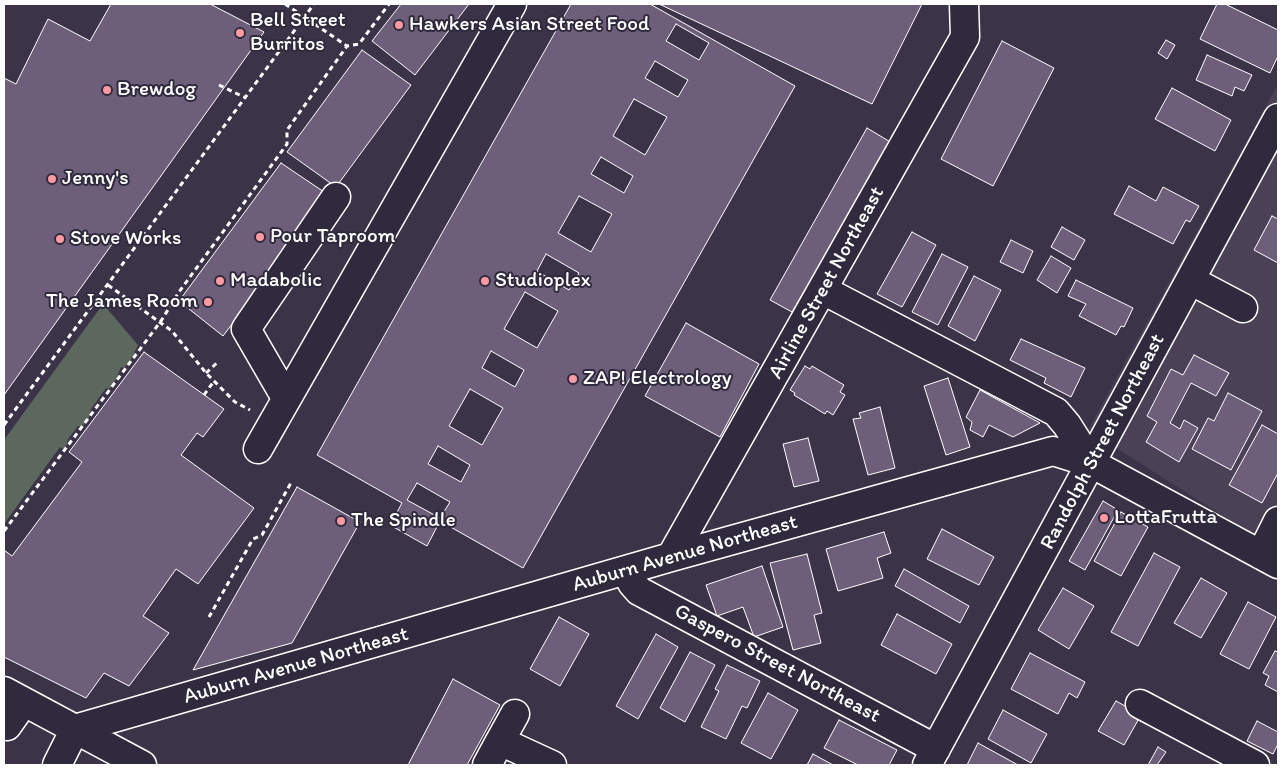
<!DOCTYPE html>
<style>
body{margin:0}
#map{position:relative;width:1282px;height:769px;overflow:hidden;background:#3b3449;font-family:Itim,sans-serif}
canvas{display:block}
.frame{position:absolute;inset:0;border:5px solid #fff;pointer-events:none}
</style>
<div id="map">
<canvas width="1282" height="769"></canvas>
<div class="frame"></div>
</div>
<script>
const context = document.querySelector('canvas').getContext('2d');
context.lineJoin = 'round';
function fillPath(path, color) { context.fillStyle = color; context.fill(path, 'evenodd'); }
const toPath = rows => new Path2D(rows.map(r => 'M' + r).join(''));
function strokePath(path, color, width, dash) { context.strokeStyle = color; context.lineWidth = width; context.lineCap = dash ? 'butt' : 'round'; context.setLineDash(dash || []); context.stroke(path); }
function drawText(font, color, halo, rows, align = 'center') {
  context.font = font + ' Itim,sans-serif'; context.lineWidth = 4; context.setLineDash([]); context.textBaseline = 'middle'; context.strokeStyle = halo; context.fillStyle = color; for (const [text, x, y, turn = 0] of rows) {
    context.save(); context.translate(x, y); context.rotate((+turn || 0) * Math.PI / 180); context.textAlign = isNaN(turn) ? turn : align; if (halo) context.strokeText(text, 0, 0); context.fillText(text, 0, 0); context.restore();
  }
}
fillPath(toPath([
 [1278,84,1278,551,1088,430]
]), '#4a4157');
fillPath(toPath([
 [103,304,138,345,131,359,124,368,121,367,114,384,109,389,106,388,91,409,89,418,82,427,78,426,68,439,65,450,60,447,4,524,4,440]
]), '#5c685d');
const building = toPath([
 [111,4,210,4,264,32,4,395,4,78,16,84,48,19,90,41,111,4],
 [401,4,469,4,415,75,372,41,401,4],
 [571,4,650,4,795,86,523,568,440,521,427,546,390,525,402,503,317,455,571,4],
 [676,24,709,43,699,60,666,41,676,24],
 [655,61,688,80,678,97,645,78,655,61],
 [634,99,667,117,645,155,613,136,634,99],
 [601,157,633,176,624,193,591,174,601,157],
 [579,196,612,214,591,252,558,233,579,196],
 [546,254,579,273,569,290,537,271,546,254],
 [525,292,558,311,537,348,504,329,525,292],
 [491,351,524,370,515,387,482,368,491,351],
 [470,389,503,408,482,445,449,426,470,389],
 [438,446,470,465,461,482,428,464,438,446],
 [417,483,450,502,440,518,407,500,417,483],
 [659,4,922,4,872,104,659,4],
 [1217,4,1225,4,1278,30,1278,56,1270,73,1200,39,1217,4],
 [1166,40,1175,45,1167,59,1158,53,1166,40],
 [1002,41,1054,68,993,186,941,159,1002,41],
 [362,50,411,85,336,187,287,152,362,50],
 [1207,55,1252,75,1244,91,1235,87,1232,96,1196,80,1207,55],
 [1172,88,1231,120,1215,151,1155,119,1172,88],
 [867,128,892,143,792,312,770,300,867,128],
 [281,163,330,196,223,336,179,301,281,163],
 [1129,186,1156,201,1163,187,1199,206,1190,222,1186,220,1173,244,1114,214,1129,186],
 [1272,216,1278,219,1278,263,1254,250,1272,216],
 [1062,227,1085,240,1074,260,1051,247,1062,227],
 [912,232,936,245,902,307,877,294,912,232],
 [1011,240,1033,251,1023,273,1000,262,1011,240],
 [942,254,968,267,938,325,912,312,942,254],
 [1051,256,1071,268,1057,293,1037,280,1051,256],
 [974,276,1001,290,975,341,948,326,974,276],
 [1076,280,1133,308,1124,327,1121,326,1116,335,1079,316,1086,304,1068,296,1076,280],
 [686,323,759,364,720,437,645,396,686,323],
 [1021,339,1085,368,1071,397,1044,383,1046,378,1010,360,1021,339],
 [144,352,224,409,203,437,197,433,181,455,254,508,198,584,176,569,143,616,169,633,129,686,104,673,86,698,4,657,4,550,12,556,82,462,69,452,144,352],
 [1194,355,1229,373,1216,396,1191,383,1170,423,1180,429,1184,420,1198,428,1179,462,1146,442,1157,422,1147,416,1171,369,1183,375,1194,355],
 [805,366,810,369,812,366,844,385,840,392,845,395,833,415,827,411,825,414,794,395,795,393,790,390,805,366],
 [948,378,970,447,946,455,924,386,948,378],
 [980,390,1040,423,1013,437,989,425,983,437,970,430,972,422,966,417,980,390],
 [1228,393,1262,411,1231,470,1192,449,1208,418,1214,421,1228,393],
 [880,407,895,468,868,475,853,419,861,418,859,413,880,407],
 [1262,425,1278,434,1278,473,1262,503,1229,485,1262,425],
 [808,438,819,481,794,487,783,444,808,438],
 [297,487,360,522,292,643,193,670,297,487],
 [1103,501,1118,510,1085,570,1069,561,1103,501],
 [1121,512,1148,527,1121,576,1094,561,1121,512],
 [942,529,994,557,979,585,927,559,942,529],
 [884,532,891,553,877,558,883,578,838,591,826,549,884,532],
 [1154,553,1180,567,1138,646,1111,632,1154,553],
 [807,554,822,613,814,615,821,643,793,650,770,563,807,554],
 [762,566,783,627,754,637,743,607,717,616,706,585,762,566],
 [904,569,969,606,960,623,895,586,904,569],
 [1201,578,1227,593,1201,638,1174,623,1201,578],
 [1063,588,1094,606,1069,649,1038,630,1063,588],
 [1248,602,1276,617,1249,669,1220,654,1248,602],
 [897,614,952,644,936,674,881,645,897,614],
 [559,617,589,634,560,686,530,669,559,617],
 [656,634,678,647,638,719,616,706,656,634],
 [1275,651,1278,652,1278,692,1265,685,1269,676,1263,673,1275,651],
 [690,652,715,665,685,722,660,708,690,652],
 [1030,653,1085,682,1077,698,1069,693,1058,714,1011,689,1030,653],
 [727,665,760,681,747,708,742,706,726,739,701,727,719,691,715,689,727,665],
 [453,679,500,705,467,765,408,765,453,679],
 [768,693,798,710,771,759,741,743,768,693],
 [1116,701,1141,715,1124,745,1098,731,1116,701],
 [1003,710,1047,734,1031,763,988,739,1003,710],
 [839,720,897,750,889,765,858,765,824,748,839,720],
 [1257,721,1278,732,1278,744,1273,754,1247,741,1257,721],
 [978,743,1018,765,967,765,978,743],
 [1158,747,1166,752,1157,765,1148,765,1158,747],
 [813,754,833,765,807,765,813,754]
]);
fillPath(building, '#6d5e79');
strokePath(building, '#fff', 1);
const minor = toPath([
 [1190,280,1243,308],
 [823,290,1056,412,1067,425,1091,463],
 [286,398,246,329,336,197],
 [258,449,512,4],
 [1261,555,1278,521],
 [671,557,965,37,964,4],
 [627,570,632,583,639,591,936,749],
 [4,691,142,765],
 [1140,704,1255,765],
 [7,726,24,702],
 [75,729,671,557,1053,451,1091,463,1278,564],
 [500,741,515,714],
 [57,765,75,729],
 [487,765,500,741,552,765],
 [927,765,1278,118]
]);
strokePath(minor, '#fff', 31);
strokePath(toPath([
 [285,4,347,46,359,44,389,4],
 [219,85,246,98],
 [108,285,172,331,206,373,235,402,250,410],
 [206,373,219,361],
 [204,395,214,381],
 [4,425,314,4],
 [4,531,161,321,179,292,287,144,287,130,347,46],
 [209,617,253,539,262,535,292,481]
]), '#fff', 3, [5, 4]);
strokePath(minor, '#2f2a3d', 28);
for (const [x, y, r, color] of [
 [399,25,5,"#ff9aa2"],
 [240,33,5,"#ff9aa2"],
 [107,90,5,"#ff9aa2"],
 [52,179,5,"#ff9aa2"],
 [260,237,5,"#ff9aa2"],
 [60,239,5,"#ff9aa2"],
 [220,281,5,"#ff9aa2"],
 [485,281,5,"#ff9aa2"],
 [208,302,5,"#ff9aa2"],
 [573,379,5,"#ff9aa2"],
 [1104,518,5,"#ff9aa2"],
 [341,521,5,"#ff9aa2"]
]) { const dot = new Path2D(); dot.arc(x, y, r, 0, 2 * Math.PI); context.fillStyle = color; context.fill(dot); strokePath(dot, '#2f2a3d', 2); }
drawText('21px', '#fff', '#2f2a3d', [
 ["Bell Street",250,21],
 ["Burritos",250,45],
 ["Hawkers Asian Street Food",409,25],
 ["Brewdog",117,90],
 ["Jenny's",62,179],
 ["Pour Taproom",270,237],
 ["Stove Works",70,239],
 ["Madabolic",230,281],
 ["Studioplex",495,281],
 ["The James Room",198,302,"right"],
 ["ZAP! Electrology",583,379],
 ["LottaFrutta",1114,518],
 ["The Spindle",351,521]
], 'left');
drawText('21px', '#fff', '#2f2a3d', [
 ["Airline Street Northeast",827,283,-61],
 ["Randolph Street Northeast",1103,442,-62],
 ["Auburn Avenue Northeast",685,554,-16],
 ["Gaspero Street Northeast",777,664,28],
 ["Auburn Avenue Northeast",296,666,-16]
]);
</script>
